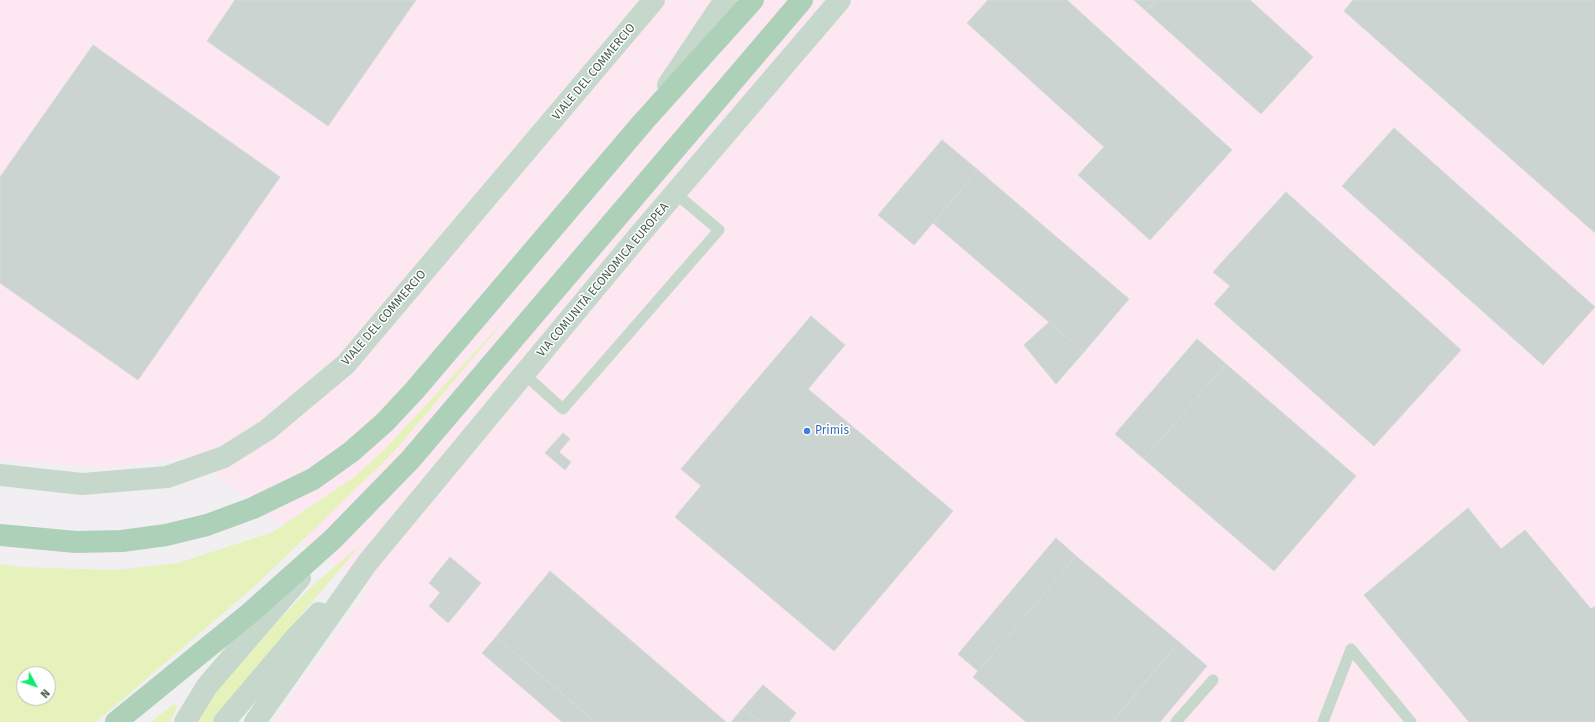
<!DOCTYPE html>
<meta charset="utf-8">
<style>
body{margin:0}
#map{position:relative;width:1595px;height:722px;overflow:hidden;background:#f2eff2;font-family:"Fira Sans",sans-serif}
canvas{display:block}
.north{position:absolute;left:16px;top:666px;width:40px;height:40px;box-sizing:border-box;background:#fff;border:1px solid #b5bfb8;border-radius:50%;rotate:130deg;font-size:11px;font-weight:700;line-height:16px;text-align:center;color:#465e4e}
.north::after{content:'';display:block;margin:auto;width:14px;height:18px;background:#0eed6b;clip-path:polygon(50% 0,100% 100%,50% 72%,0 100%)}
</style>
<div id="map">
<canvas width="1595" height="722"></canvas>
<div class="north">N</div>
</div>
<script>
const context = document.querySelector('canvas').getContext('2d');
context.lineJoin = 'round';
function fillPath(path, color) { context.fillStyle = color; context.fill(path, 'evenodd'); }
const toPath = rows => new Path2D(rows.map(r => 'M' + r).join(''));
function strokePath(path, color, width, dash) { context.strokeStyle = color; context.lineWidth = width; context.lineCap = dash ? 'butt' : 'round'; context.setLineDash(dash || []); context.stroke(path); }
function drawText(font, color, halo, rows, align = 'center') {
  context.font = font + ' "Fira Sans",sans-serif'; context.lineWidth = 3; context.setLineDash([]); context.textBaseline = 'middle'; context.strokeStyle = halo; context.fillStyle = color; for (const [text, x, y, turn = 0] of rows) {
    context.save(); context.translate(x, y); context.rotate((+turn || 0) * Math.PI / 180); context.textAlign = isNaN(turn) ? turn : align; if (halo) context.strokeText(text, 0, 0); context.fillText(text, 0, 0); context.restore();
  }
}
fillPath(toPath([
 [0,0,1595,0,1595,722,273,722,368,589,190,455,111,468,0,459]
]), '#fde8f1');
fillPath(toPath([
 [510,314,394,452,256,585,96,722,0,722,0,564,20,567,116,570,178,563,273,532,354,477,383,451],
 [24,674,48,674,48,698,24,698],
 [362,543,211,722,198,722,202,712,214,693,273,626,310,588],
 [174,704,177,707,170,722,150,722]
]), '#e5f2bb');
const building = toPath([
 [235,0,416,0,328,126,207,41,235,0],
 [988,0,1067,0,1232,150,1150,240,1078,175,1104,147,967,23,988,0],
 [1134,0,1156,0,1146,11,1134,0],
 [1156,0,1250,0,1313,57,1261,114,1146,11,1156,0],
 [1353,0,1595,0,1595,233,1344,11,1353,0],
 [93,45,280,177,138,380,0,283,0,177,93,45],
 [1394,128,1595,307,1543,365,1342,186,1394,128],
 [942,140,978,170,914,245,878,215,942,140],
 [978,170,1129,299,1084,352,933,223,978,170],
 [1286,192,1461,350,1374,446,1214,304,1230,286,1213,272,1286,192],
 [811,316,845,345,808,389,953,511,834,651,675,517,701,486,681,469,811,316],
 [1049,322,1084,352,1056,384,1024,345,1049,322],
 [1197,339,1226,364,1144,459,1115,434,1197,339],
 [1226,364,1356,476,1274,571,1144,459,1226,364],
 [563,433,570,439,559,452,571,462,565,470,545,453,563,433],
 [1468,508,1501,549,1525,530,1591,609,1595,606,1595,722,1469,722,1364,595,1468,508],
 [1056,538,1076,556,978,671,958,654,1056,538],
 [1076,556,1179,642,1112,722,1026,722,973,677,1076,556],
 [450,557,481,583,448,623,429,606,440,593,429,583,450,557],
 [550,571,726,722,595,722,496,637,550,571],
 [496,637,595,722,562,722,482,653,496,637],
 [1179,642,1207,666,1160,722,1112,722,1179,642],
 [763,685,796,713,789,722,760,722,743,708,763,685],
 [743,708,760,722,731,722,743,708]
]);
fillPath(building, '#cbd4d1');
strokePath(building, '#d3dbd8', 1);
strokePath(toPath([
 [524,374,563,409,719,230,675,193],
 [1351,649,1411,722],
 [1176,722,1213,680],
 [1323,722,1351,649]
]), '#c5d8cb', 11);
strokePath(toPath([
 [668,85,718,10,726,0],
 [0,475,82,484,167,477,224,457,267,430,346,364,654,0]
]), '#c5d8cb', 22);
strokePath(toPath([
 [185,722,207,686,300,578],
 [224,722,296,637,319,613],
 [255,722,368,562,640,234,840,0]
]), '#c5d8cb', 22);
strokePath(toPath([
 [0,535,76,542,122,541,166,535,207,525,253,508,313,479,351,452,385,422,414,391,644,121,753,0],
 [116,722,250,613,333,539,410,460,802,0]
]), '#add0b9', 22);
for (const [x, y, r, color] of [
 [807,431,4,"#3f7fe0"]
]) { const dot = new Path2D(); dot.arc(x, y, r, 0, 2 * Math.PI); context.fillStyle = color; context.fill(dot); strokePath(dot, '#fff', 1.5); }
drawText('12px', '#465e4e', '#fff', [
 ["VIALE DEL COMMERCIO",594,72,-50],
 ["VIA COMUNITÀ ECONOMICA EUROPEA",603,280,-50],
 ["VIALE DEL COMMERCIO",384,318,-49]
]);
drawText('12px', '#366cbe', '#fff', [
 ["Primis",815,431]
], 'left');
</script>
